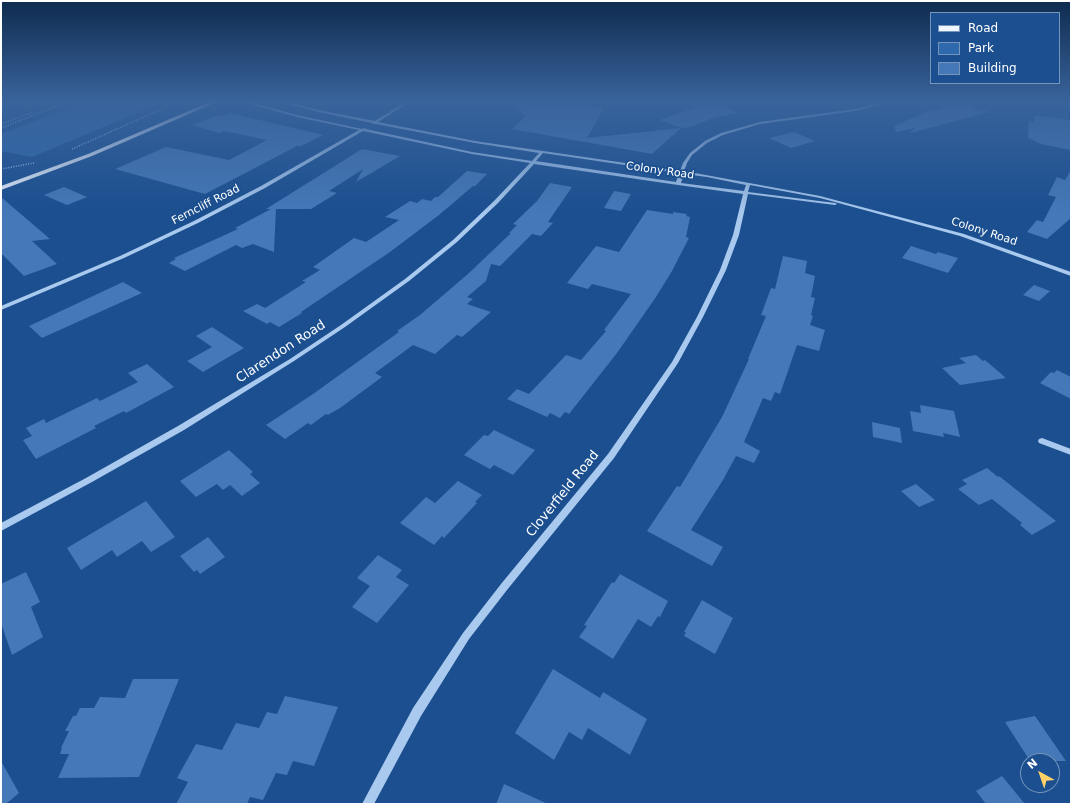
<!DOCTYPE html>
<style>
body{margin:0}
#map{position:relative;width:1072px;height:805px;overflow:hidden;background:#1b4f8f;font-family:"DejaVu Sans",sans-serif}
canvas{display:block}
.frame{position:absolute;inset:0;border:2px solid #fff;pointer-events:none}
.legend{position:absolute;left:930px;top:12px;width:130px;height:72px;box-sizing:border-box;background:#1b4f8f;border:1px solid #7695bc;margin:0;padding:5px 7px;list-style:none;font-size:12px;color:#fff}
.legend li{display:flex;align-items:center;gap:8px;height:20px}
.legend b{width:20px;border:1px solid #7695bc}
.north{position:absolute;left:1020px;top:753px;width:40px;height:40px;box-sizing:border-box;background:#1b4f8f;border:1px solid #7695bc;border-radius:50%;rotate:320deg;font-size:11px;font-weight:700;line-height:16px;text-align:center;color:#fff}
.north::after{content:'';display:block;margin:auto;width:14px;height:18px;background:#ffd166;clip-path:polygon(50% 0,100% 100%,50% 72%,0 100%)}
</style>
<div id="map">
<canvas width="1072" height="805"></canvas>
<div class="frame"></div>
<ul class="legend">
<li><b style="height:5px;background:#f0f6ff"></b>Road</li>
<li><b style="height:11px;background:#2e69ad"></b>Park</li>
<li><b style="height:11px;background:#4478b7"></b>Building</li>
</ul>
<div class="north">N</div>
</div>
<script>
const context = document.querySelector('canvas').getContext('2d');
context.lineJoin = 'round';
function fillPath(path, color) { context.fillStyle = color; context.fill(path, 'evenodd'); }
const toPath = rows => new Path2D(rows.map(r => 'M' + r).join(''));
function strokePath(path, color, width, dash) { context.strokeStyle = color; context.lineWidth = width; context.lineCap = dash ? 'butt' : 'round'; context.setLineDash(dash || []); context.stroke(path); }
function drawText(font, color, halo, rows, align = 'center') {
  context.font = font + ' "DejaVu Sans",sans-serif'; context.lineWidth = 3.5; context.setLineDash([]); context.textBaseline = 'middle'; context.strokeStyle = halo; context.fillStyle = color; for (const [text, x, y, turn = 0] of rows) {
    context.save(); context.translate(x, y); context.rotate((+turn || 0) * Math.PI / 180); context.textAlign = isNaN(turn) ? turn : align; if (halo) context.strokeText(text, 0, 0); context.fillText(text, 0, 0); context.restore();
  }
}
fillPath(toPath([
 [88,101,144,101,158,104,32,157,1,151,1,134]
]), '#2e69ad');
fillPath(toPath([
 [513,101,594,101,590,107,604,108,587,138,681,128,660,120,713,101,739,113,715,117,691,127,681,128,652,154,512,129,525,117],
 [951,101,981,101,972,108,990,112,910,133,915,128,896,132,894,126,933,109,938,111],
 [230,113,323,135,301,146,297,146,205,194,115,169,166,147,229,160,267,140,224,131,219,133,191,125,219,115,222,116],
 [1034,115,1071,120,1071,150,1041,144,1028,138,1029,121,1034,122],
 [794,132,815,141,791,148,769,138],
 [362,149,400,156,356,182,363,169,329,191,337,193,311,209,276,209,274,252,253,244,242,248,236,245,185,271,169,263,176,259,174,258,238,229,235,228,271,209,266,209],
 [1071,170,1071,218,1047,239,1027,232,1037,220,1043,222,1056,197,1048,195,1057,177,1065,180],
 [467,171,487,174,475,186,473,186,439,215,390,252,301,312,302,313,279,327,270,322,267,324,243,311,257,304,265,308,306,282,302,281,320,270,313,267,354,238,366,242,399,220,385,217,410,201,417,203,422,199,431,201,435,197,438,197],
 [550,183,572,187,548,222,553,223,541,236,532,234,500,266,491,264,486,281,467,297,473,299,467,304,491,312,462,337,457,335,435,354,413,345,375,373,382,377,340,408,328,415,326,414,311,425,308,423,285,439,266,425,313,394,399,332,397,331,420,315,469,273,511,233,509,233,517,225,513,224,537,201],
 [64,187,87,197,67,205,44,195],
 [614,191,631,194,621,211,604,208],
 [1,197,50,239,32,241,57,264,24,276,1,253],
 [647,210,673,214,673,212,687,214,686,216,690,217,686,237,689,238,672,271,656,297,617,353,569,414,565,412,560,418,550,413,547,417,507,399,517,389,529,394,566,355,581,360,606,331,604,330,631,294,592,284,588,289,567,283,596,246,619,252],
 [911,246,936,254,938,252,958,258,948,273,902,258],
 [783,256,807,261,805,273,815,276,811,297,815,298,811,315,813,316,810,325,825,330,819,351,797,345,780,394,775,392,771,401,763,398,744,442,760,451,754,463,736,456,723,480,691,530,723,547,712,566,647,531,677,486,680,487,722,417,749,359,748,359,766,316,761,315,771,288,775,289],
 [123,282,142,293,42,338,29,326],
 [1034,285,1050,291,1039,301,1023,295],
 [212,327,244,348,203,372,187,361,212,347,196,336],
 [976,355,983,361,985,360,1006,378,960,385,942,368,966,363,959,358],
 [147,364,174,387,126,413,124,411,94,426,96,428,36,459,23,440,32,436,26,428,44,419,46,423,97,398,100,401,138,382,128,373],
 [1057,370,1071,377,1071,399,1040,383,1051,372,1054,373],
 [920,405,954,411,960,437,943,433,944,437,913,431,910,411,921,413],
 [872,422,900,428,902,443,873,437],
 [494,430,535,450,513,475,494,465,490,469,464,455,484,435,488,436],
 [229,450,253,472,250,474,260,483,242,496,230,485,223,490,217,484,196,497,180,481],
 [987,468,998,477,999,476,1056,521,1032,535,1020,525,1022,523,992,499,979,505,958,489,967,484,962,480],
 [458,481,482,495,475,502,477,503,444,538,442,536,434,545,400,523,426,497,435,503],
 [916,484,935,500,919,507,901,491],
 [146,501,175,537,151,552,142,541,117,557,112,550,81,570,67,548],
 [208,537,225,557,200,574,197,570,194,572,180,556],
 [378,555,402,570,396,577,409,585,377,623,352,607,370,586,357,578],
 [26,572,40,602,31,607,43,637,12,655,1,623,1,584],
 [620,574,668,601,660,617,658,616,651,627,638,619,613,659,579,637,587,626,584,625,612,582,614,583],
 [702,600,733,618,715,654,684,636,686,632,684,632],
 [553,669,600,698,603,692,647,719,630,755,588,728,582,740,569,732,554,760,515,733],
 [133,679,179,679,139,777,58,778,69,754,60,754,62,748,61,748,69,731,65,731,73,716,76,716,80,708,94,708,100,697,125,698],
 [285,696,338,707,314,766,293,761,287,775,276,773,263,800,250,797,247,804,176,804,188,782,177,778,196,744,222,750,236,723,259,728,267,712,277,714],
 [1035,716,1066,761,1030,761,1005,722],
 [1,761,19,793,6,804,1,804],
 [1002,776,1025,804,986,804,976,791],
 [504,784,548,804,496,804]
]), '#4478b7');
strokePath(toPath([
 [1,124,33,112],
 [1,128,70,101],
 [72,149,162,109,172,101],
 [1,169,34,163]
]), '#a9c9ee', 1.5, [1, 1.5]);
fillPath(toPath([
 [239,101,246,101,297,115,362,129,364,128,366,129,472,152,532,161,539,153,475,143,376,124,374,124,372,123,318,112,278,101,285,101,318,110,375,121,407,101,411,101,378,122,475,141,680,171,683,163,690,153,705,141,721,133,760,122,855,109,886,101,893,101,855,111,760,124,723,135,707,143,692,155,687,163,684,171,820,196,964,234,1071,272,1071,276,960,236,820,198,750,185,748,192,835,203,837,204,835,205,748,194,739,235,726,270,703,317,678,363,614,458,507,590,469,639,421,716,374,804,362,804,413,708,463,633,501,584,608,454,672,362,697,317,720,270,733,235,743,194,678,185,534,164,498,203,457,242,409,281,345,327,294,361,184,430,92,482,1,531,1,523,86,478,178,426,290,359,341,325,405,279,453,240,494,201,530,163,472,154,363,131,265,188,198,223,124,258,1,310,1,306,120,256,194,221,261,186,359,130,297,117,239,101],
 [543,153,679,173,676,182,536,161,543,153],
 [684,174,707,177,746,185,744,191,681,183,684,174],
 [1042,438,1071,449,1071,455,1039,443,1038,441,1039,439,1042,438]
]), '#a9c9ee');
fillPath(toPath([
 [212,101,219,101,92,156,1,190,1,186,88,154,212,101]
]), '#f0f6ff');
const sky = context.createLinearGradient(0, 0, 0, 214);
sky.addColorStop(0, '#0f2b4f');
sky.addColorStop(0.47, '#39639b');
sky.addColorStop(1, '#39639b00');
context.fillStyle = sky;
context.fillRect(0, 0, 1072, 214);
drawText('11px', '#fff', '#1b4f8f', [
 ["Colony Road",660,171,8],
 ["Ferncliff Road",206,205,-27],
 ["Colony Road",984,232,18]
]);
drawText('13px', '#fff', '#1b4f8f', [
 ["Clarendon Road",281,352,-33],
 ["Cloverfield Road",563,494,-51]
]);
</script>
